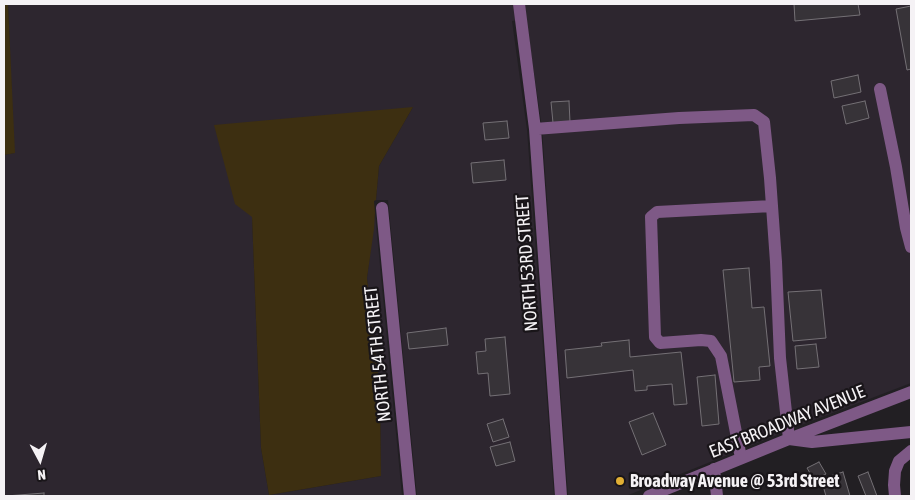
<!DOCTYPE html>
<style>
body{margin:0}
#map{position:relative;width:915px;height:500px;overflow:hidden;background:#221f23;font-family:"Asap Condensed",sans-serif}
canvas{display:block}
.frame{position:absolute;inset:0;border:5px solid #f5f2f5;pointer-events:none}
.north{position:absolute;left:15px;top:435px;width:50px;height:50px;-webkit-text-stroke:4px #191519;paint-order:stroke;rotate:174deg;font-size:14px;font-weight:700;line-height:20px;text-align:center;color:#f5f2f5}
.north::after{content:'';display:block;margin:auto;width:18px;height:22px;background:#f5f2f5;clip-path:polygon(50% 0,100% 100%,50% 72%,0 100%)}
</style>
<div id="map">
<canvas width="915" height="500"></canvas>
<div class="frame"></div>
<div class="north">N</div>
</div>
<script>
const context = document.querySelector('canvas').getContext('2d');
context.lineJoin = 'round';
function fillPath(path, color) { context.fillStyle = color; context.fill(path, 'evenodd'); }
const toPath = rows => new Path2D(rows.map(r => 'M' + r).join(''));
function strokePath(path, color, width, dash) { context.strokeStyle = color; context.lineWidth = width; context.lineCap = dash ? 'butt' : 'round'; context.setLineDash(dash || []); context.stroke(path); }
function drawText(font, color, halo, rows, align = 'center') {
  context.font = font + ' "Asap Condensed",sans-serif'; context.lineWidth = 4.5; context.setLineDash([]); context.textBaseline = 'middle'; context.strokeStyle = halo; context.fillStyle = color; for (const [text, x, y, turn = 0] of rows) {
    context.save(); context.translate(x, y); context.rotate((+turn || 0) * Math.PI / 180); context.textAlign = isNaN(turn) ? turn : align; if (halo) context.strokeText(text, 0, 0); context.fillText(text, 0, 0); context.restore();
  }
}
fillPath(toPath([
 [8,4,911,4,911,383,788,430,782,430,782,433,626,496,568,496,542,128,526,19,512,21,527,130,554,496,417,496,388,200,376,200,379,166,413,107,252,217,261,448,269,495,381,476,380,390,367,278,375,213,402,496,4,496,4,155,14,153]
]), '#2d262f');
fillPath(toPath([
 [4,4,8,4,15,153,4,155],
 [413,107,379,166,376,200,374,201,375,213,374,229,367,278,380,390,381,476,269,495,261,448,252,217,235,204,214,125]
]), '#3d2f11');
const building = toPath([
 [794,4,858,4,860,15,795,21,794,4],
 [911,6,911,69,907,70,896,9,911,6],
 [858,75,861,92,834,98,831,81,858,75],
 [569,101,570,122,553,123,551,102,569,101],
 [865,101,869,118,846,124,842,106,865,101],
 [507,121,509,138,485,140,483,123,507,121],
 [504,160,506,180,473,183,471,163,504,160],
 [749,268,752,308,764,307,770,366,759,367,760,380,734,382,723,270,749,268],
 [821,290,826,338,793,341,788,292,821,290],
 [446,328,448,345,409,349,407,333,446,328],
 [505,337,510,394,490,396,488,373,478,374,476,352,486,351,485,339,505,337],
 [629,340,630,357,681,352,687,404,674,405,672,384,647,386,647,390,635,391,633,370,567,378,565,350,602,346,601,343,629,340],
 [816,344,819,367,797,369,795,346,816,344],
 [715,375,719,424,702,426,697,377,715,375],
 [653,413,666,445,642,455,629,422,653,413],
 [503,419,509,437,493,442,487,424,503,419],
 [510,442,515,461,496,466,490,447,510,442],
 [819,462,826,474,814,480,807,468,819,462],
 [843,472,850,496,826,496,821,479,843,472],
 [868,472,877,496,866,496,858,476,868,472],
 [44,493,44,496,6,496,44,493]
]);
fillPath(building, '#373338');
strokePath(building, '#747075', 1);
strokePath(toPath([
 [519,4,535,129,561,496],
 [880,89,896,167,906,228,911,247],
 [535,129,679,118,754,115,764,122,770,178,776,262,780,358,789,439,812,442,911,432],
 [382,208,410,496],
 [741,458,721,356,711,341,701,340,660,343,655,337,651,217,657,212,772,206],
 [714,469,717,496],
 [649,496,789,439,911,392],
 [895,496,894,485,895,471,899,461,911,451]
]), '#7e5986', 12);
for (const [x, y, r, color] of [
 [620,481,5,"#e1af34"]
]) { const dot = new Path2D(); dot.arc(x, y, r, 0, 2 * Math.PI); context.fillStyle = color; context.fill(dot); strokePath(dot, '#191519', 2); }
drawText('18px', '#f5f2f5', '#191519', [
 ["NORTH 53RD STREET",527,263,-94],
 ["NORTH 54TH STREET",378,354,-96],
 ["EAST BROADWAY AVENUE",787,422,-22]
]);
drawText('bold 18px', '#f5f2f5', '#191519', [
 ["Broadway Avenue @ 53rd Street",630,481]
], 'left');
</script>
